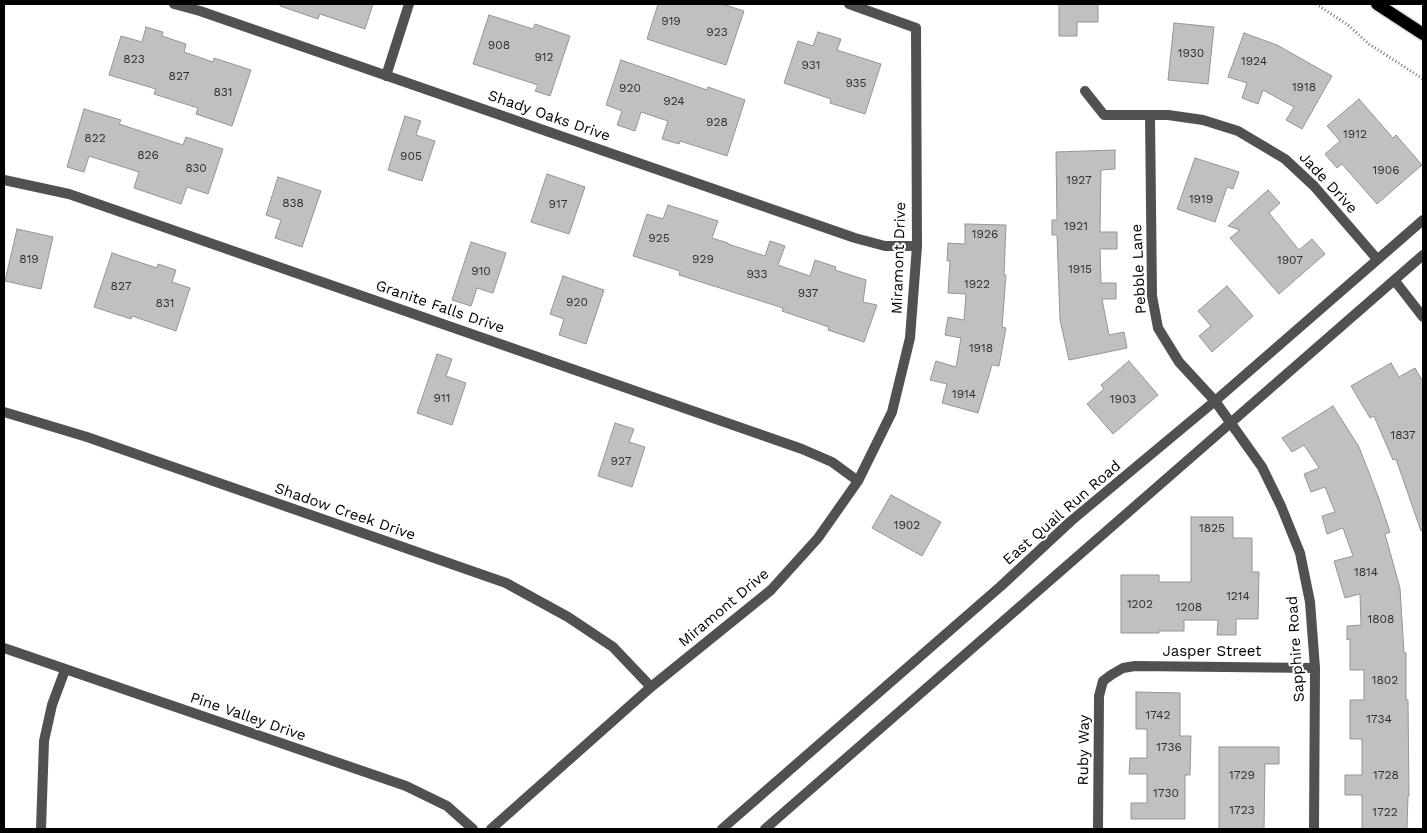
<!DOCTYPE html>
<style>
body{margin:0}
#map{position:relative;width:1427px;height:833px;overflow:hidden;background:#fff;font-family:"Work Sans",sans-serif}
canvas{display:block}
.frame{position:absolute;inset:0;border:5px solid #000;pointer-events:none}
</style>
<div id="map">
<canvas width="1427" height="833"></canvas>
<div class="frame"></div>
</div>
<script>
const context = document.querySelector('canvas').getContext('2d');
context.lineJoin = 'round';
function fillPath(path, color) { context.fillStyle = color; context.fill(path, 'evenodd'); }
const toPath = rows => new Path2D(rows.map(r => 'M' + r).join(''));
function strokePath(path, color, width, dash) { context.strokeStyle = color; context.lineWidth = width; context.lineCap = dash ? 'butt' : 'round'; context.setLineDash(dash || []); context.stroke(path); }
function drawText(font, color, halo, rows, align = 'center') {
  context.font = font + ' "Work Sans",sans-serif'; context.lineWidth = 4; context.setLineDash([]); context.textBaseline = 'middle'; context.strokeStyle = halo; context.fillStyle = color; for (const [text, x, y, turn = 0] of rows) {
    context.save(); context.translate(x, y); context.rotate((+turn || 0) * Math.PI / 180); context.textAlign = isNaN(turn) ? turn : align; if (halo) context.strokeText(text, 0, 0); context.fillText(text, 0, 0); context.restore();
  }
}
const building = toPath([
 [280,4,373,4,365,29,320,14,318,19,280,6,280,4],
 [658,4,722,4,744,11,726,65,647,39,658,4],
 [1059,4,1098,4,1098,22,1077,22,1077,36,1059,36,1059,4],
 [489,15,533,29,535,24,570,36,550,96,535,91,538,85,473,64,489,15],
 [1174,23,1214,27,1208,84,1168,80,1174,23],
 [146,27,163,32,162,36,186,44,184,52,213,62,214,58,251,70,232,126,196,114,198,108,154,94,156,89,109,75,121,36,142,42,146,27],
 [818,32,841,39,837,50,881,64,865,114,830,103,831,99,784,83,798,41,813,46,818,32],
 [1244,33,1277,45,1332,76,1302,129,1286,120,1294,107,1263,90,1258,104,1242,98,1247,83,1228,77,1244,33],
 [621,60,707,90,708,87,745,100,727,156,680,141,679,144,662,139,668,121,641,112,635,131,617,125,622,111,606,105,621,60],
 [1359,99,1393,138,1396,135,1422,165,1377,204,1342,164,1337,168,1325,154,1340,141,1327,126,1359,99],
 [84,109,121,120,119,124,183,145,186,137,223,149,208,194,187,187,181,204,134,188,139,172,89,156,84,172,67,167,84,109],
 [405,116,421,121,416,135,435,141,422,181,388,170,405,116],
 [1115,150,1115,169,1101,170,1100,232,1117,232,1117,249,1100,249,1101,283,1116,283,1116,299,1102,299,1109,335,1124,332,1127,348,1069,360,1060,320,1057,235,1052,235,1052,220,1057,220,1056,152,1115,150],
 [1195,158,1239,172,1233,189,1227,187,1215,222,1177,209,1195,158],
 [547,174,585,187,569,234,531,222,547,174],
 [278,177,321,191,302,247,275,238,281,220,266,215,278,177],
 [1268,190,1280,203,1269,213,1299,250,1312,239,1325,254,1279,294,1230,238,1240,230,1228,226,1268,190],
 [668,205,718,221,712,238,728,243,728,244,765,256,770,241,785,246,778,265,810,276,815,260,836,267,835,270,866,280,863,302,877,305,864,342,828,330,829,327,782,311,783,308,679,275,680,271,633,256,647,214,663,219,668,205],
 [965,224,1006,225,1004,275,1006,275,1002,327,1006,328,999,366,992,365,978,413,942,403,947,384,930,380,936,361,956,367,961,338,945,335,948,317,964,320,966,294,948,293,950,261,947,261,948,243,965,244,965,224],
 [17,229,53,237,41,289,5,281,17,229],
 [471,242,506,253,493,293,477,288,471,306,452,300,471,242],
 [112,253,157,268,158,264,176,270,172,282,190,288,176,331,132,316,131,319,94,307,112,253],
 [563,276,604,290,586,344,559,335,564,319,550,314,563,276],
 [1227,286,1253,316,1212,352,1199,336,1211,326,1198,311,1227,286],
 [437,354,452,359,446,376,466,383,452,425,417,413,437,354],
 [1129,361,1158,395,1113,434,1087,404,1104,389,1101,385,1129,361],
 [1391,363,1399,377,1415,368,1423,382,1423,530,1421,531,1396,459,1393,460,1374,416,1370,418,1351,386,1391,363],
 [1333,406,1359,447,1378,496,1390,532,1385,534,1400,588,1404,653,1406,653,1406,700,1408,700,1409,796,1408,796,1407,829,1362,829,1362,795,1345,795,1345,775,1362,775,1362,739,1350,739,1350,700,1364,700,1364,670,1350,670,1350,639,1347,640,1347,626,1361,625,1360,594,1345,598,1334,561,1353,556,1343,528,1327,534,1322,516,1335,512,1325,487,1311,492,1304,474,1319,468,1304,445,1292,452,1282,438,1333,406],
 [615,423,634,429,629,442,645,447,632,487,598,476,615,423],
 [891,495,941,522,922,556,872,528,891,495],
 [1191,517,1233,517,1233,538,1252,538,1252,572,1259,572,1258,619,1236,619,1236,635,1217,635,1218,620,1184,620,1184,631,1159,631,1159,633,1121,633,1121,575,1159,575,1159,582,1191,582,1191,517],
 [1136,692,1180,693,1180,736,1191,736,1190,775,1185,775,1185,819,1131,819,1131,803,1147,803,1147,774,1129,774,1130,758,1147,758,1147,729,1136,729,1136,692],
 [1219,747,1279,747,1279,764,1265,764,1264,829,1219,829,1219,747]
]);
fillPath(building, '#c0c0c0');
strokePath(building, '#959595', 1);
const primary = toPath([
 [1377,4,1423,34]
]);
strokePath(primary, '#dbdbdb', 15);
strokePath(toPath([
 [1316,4,1348,25,1369,44,1423,79]
]), '#737373', 3, [1, 2.5]);
strokePath(toPath([
 [174,4,200,11,855,238,885,246,917,246],
 [386,76,409,4],
 [1085,91,1104,115,1168,115,1203,120,1238,131,1285,159,1314,186,1377,259],
 [1150,115,1152,296,1158,328,1179,362,1215,401,1262,467,1281,506,1300,553,1310,602,1315,668,1314,829],
 [4,180,69,194,802,449,832,462,858,481],
 [1395,281,1423,317],
 [4,412,87,437,506,583,568,617,613,647,651,687],
 [4,648,406,786,447,806,473,829],
 [41,829,44,741,52,705,65,670],
 [491,829,651,687,771,590,818,538,858,481,892,412,910,338,917,246,916,28,849,4],
 [1098,829,1099,696,1103,681,1111,675,1123,668,1135,666,1315,668]
]), '#515151', 10);
strokePath(toPath([
 [722,829,1001,586,1071,521,1215,401,1423,220],
 [765,829,1423,255]
]), '#515151', 10);
strokePath(primary, '#000', 12);
drawText('12px', '#303030', null, [
 ["919",671,21],
 ["923",717,32],
 ["908",499,45],
 ["1930",1191,53],
 ["912",544,57],
 ["823",134,59],
 ["1924",1254,61],
 ["931",811,65],
 ["827",179,76],
 ["935",856,83],
 ["1918",1304,87],
 ["920",630,88],
 ["831",223,92],
 ["924",674,101],
 ["928",717,122],
 ["1912",1355,134],
 ["822",95,138],
 ["826",148,155],
 ["905",411,156],
 ["830",196,168],
 ["1906",1386,170],
 ["1927",1079,180],
 ["1919",1201,199],
 ["838",293,203],
 ["917",558,204],
 ["1921",1076,226],
 ["1926",985,234],
 ["925",659,238],
 ["819",29,259],
 ["929",703,259],
 ["1907",1290,260],
 ["1915",1080,269],
 ["910",481,271],
 ["933",757,274],
 ["1922",977,284],
 ["827",121,286],
 ["937",808,293],
 ["920",577,302],
 ["831",165,303],
 ["1918",981,348],
 ["1914",964,394],
 ["911",442,398],
 ["1903",1123,399],
 ["1837",1403,435],
 ["927",621,461],
 ["1902",907,525],
 ["1825",1212,528],
 ["1814",1366,572],
 ["1214",1238,596],
 ["1202",1140,604],
 ["1208",1189,607],
 ["1808",1381,619],
 ["1802",1385,680],
 ["1742",1158,715],
 ["1734",1379,719],
 ["1736",1169,747],
 ["1729",1242,775],
 ["1728",1386,775],
 ["1730",1166,793],
 ["1723",1242,810],
 ["1722",1385,812]
]);
drawText('15px', '#000', '#fff', [
 ["Shady Oaks Drive",549,116,19],
 ["Jade Drive",1328,183,47],
 ["Miramont Drive",899,258,-88],
 ["Pebble Lane",1139,269,-93],
 ["Granite Falls Drive",440,307,19],
 ["Shadow Creek Drive",345,512,19],
 ["East Quail Run Road",1062,513,-41],
 ["Miramont Drive",724,608,-40],
 ["Sapphire Road",1296,649,-94],
 ["Jasper Street",1212,652],
 ["Pine Valley Drive",248,717,19],
 ["Ruby Way",1084,750,-89]
]);
</script>
